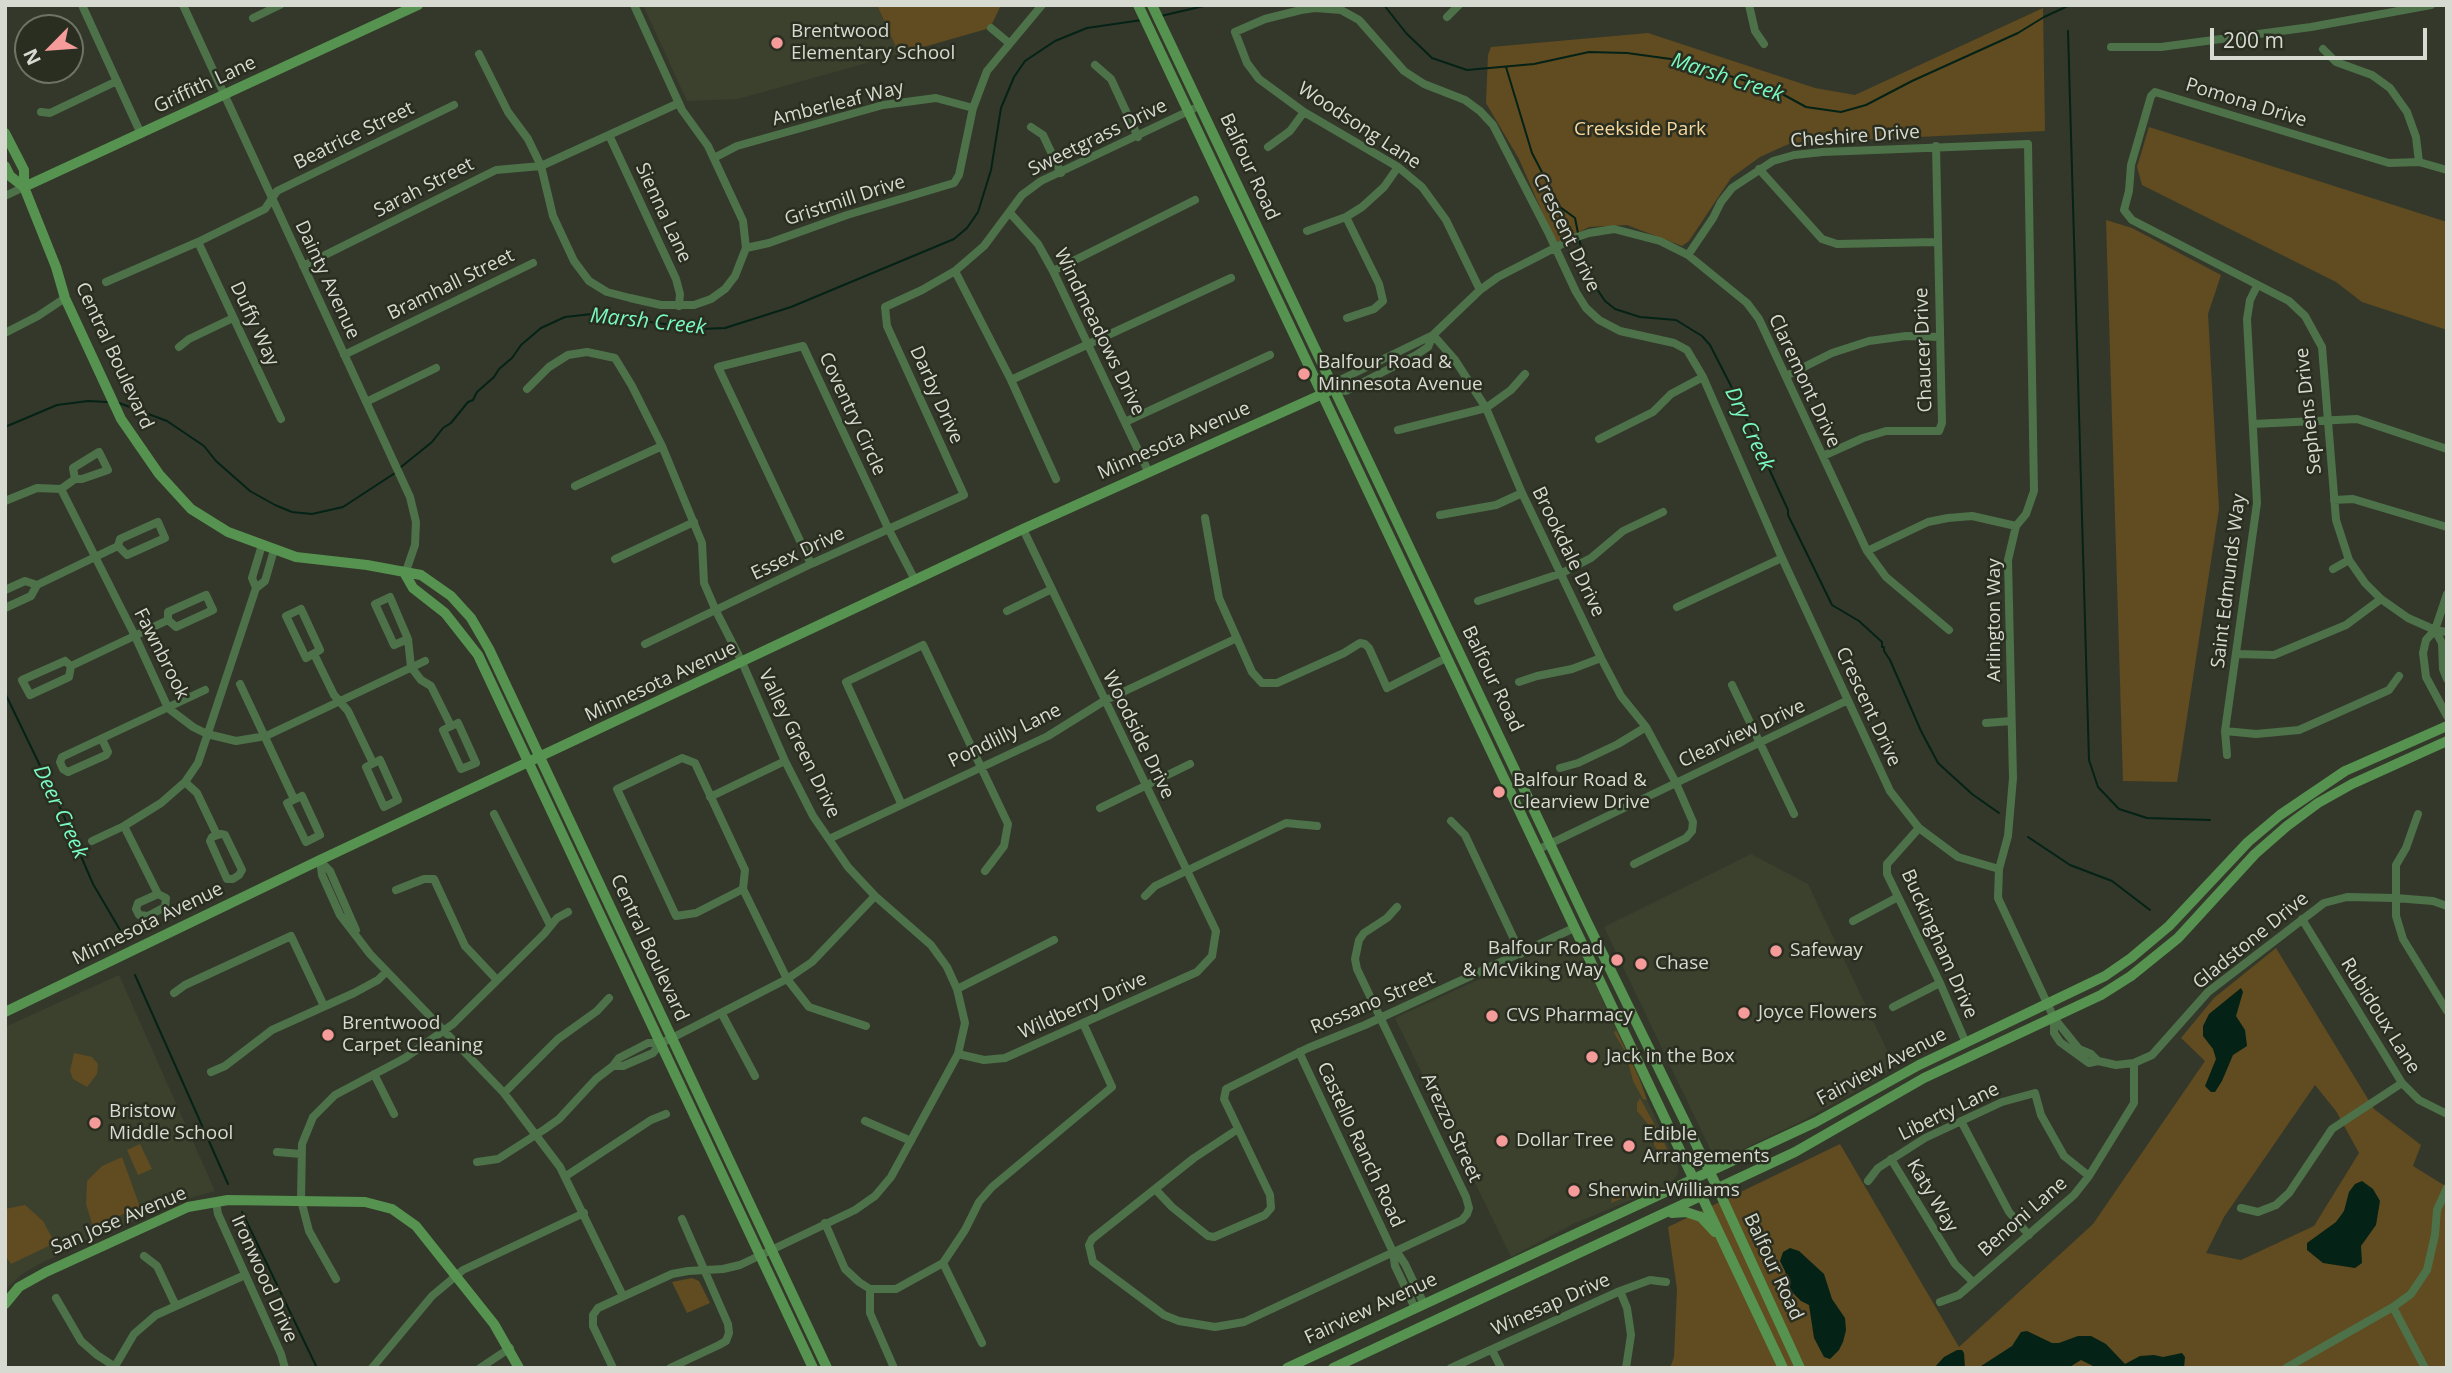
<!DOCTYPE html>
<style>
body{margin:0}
#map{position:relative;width:2452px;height:1373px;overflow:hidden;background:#34382a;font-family:"Open Sans",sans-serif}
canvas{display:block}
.frame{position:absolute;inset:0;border:7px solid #d7dad1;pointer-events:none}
.north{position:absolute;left:14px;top:14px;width:70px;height:70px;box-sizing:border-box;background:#2a2e20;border:2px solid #6f7367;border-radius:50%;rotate:245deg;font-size:19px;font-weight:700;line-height:28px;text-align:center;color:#d7dad1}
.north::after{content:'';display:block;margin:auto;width:24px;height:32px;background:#f59b9a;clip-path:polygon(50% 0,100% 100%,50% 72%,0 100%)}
.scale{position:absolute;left:2210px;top:28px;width:217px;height:32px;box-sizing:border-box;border:4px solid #d7dad1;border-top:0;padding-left:9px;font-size:21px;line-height:24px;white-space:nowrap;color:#d7dad1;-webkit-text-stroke:5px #2a2e20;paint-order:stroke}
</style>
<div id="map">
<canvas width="2452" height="1373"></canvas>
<div class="frame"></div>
<div class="north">N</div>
<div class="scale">200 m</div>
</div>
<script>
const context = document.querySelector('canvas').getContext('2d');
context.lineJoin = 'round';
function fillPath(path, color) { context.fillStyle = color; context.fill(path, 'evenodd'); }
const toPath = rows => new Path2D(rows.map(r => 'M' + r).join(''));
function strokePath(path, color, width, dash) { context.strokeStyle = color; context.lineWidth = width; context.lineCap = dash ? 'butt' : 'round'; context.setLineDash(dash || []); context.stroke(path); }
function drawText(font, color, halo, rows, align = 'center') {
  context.font = font + ' "Open Sans",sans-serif'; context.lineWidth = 5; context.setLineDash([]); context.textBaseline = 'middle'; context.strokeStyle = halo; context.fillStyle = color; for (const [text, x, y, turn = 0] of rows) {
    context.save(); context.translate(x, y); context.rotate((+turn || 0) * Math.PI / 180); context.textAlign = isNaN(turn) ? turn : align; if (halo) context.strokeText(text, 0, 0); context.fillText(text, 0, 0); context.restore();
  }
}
fillPath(toPath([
 [643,5,877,5,899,54,738,99,687,101],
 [1751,854,1808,884,1895,1067,1872,1082,1800,1122,1722,1159,1712,1153,1604,927],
 [1567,939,1577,945,1639,1076,1648,1102,1678,1166,1678,1174,1670,1184,1573,1224,1511,1257,1395,1018],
 [119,975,215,1191,175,1202,41,1263,22,1274,5,1290,5,1027]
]), '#3b412d');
fillPath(toPath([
 [877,5,1001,5,990,28,899,54],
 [2043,8,2045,131,1792,143,1784,146,1760,157,1731,178,1689,241,1682,246,1627,225,1589,227,1556,244,1519,159,1486,103,1488,55,1491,47,1648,33,1815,88,1855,95],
 [2149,127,2447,222,2447,330,2362,302,2336,282,2142,185,2137,167],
 [2106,220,2132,228,2221,275,2208,314,2219,509,2177,782,2123,781],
 [2276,948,2374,1109,2421,1145,2413,1166,2447,1187,2447,1368,1670,1368,1674,1357,1677,1289,1668,1227,1840,1144,1959,1347,2093,1224,2205,1061,2181,1038,2214,998],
 [2315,1085,2336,1111,2359,1153,2314,1226,2241,1260,2206,1253,2224,1217],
 [1616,1030,1639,1078,1647,1100,1643,1099,1633,1081,1626,1053,1614,1033],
 [74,1053,92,1057,98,1064,97,1074,87,1087,73,1079,70,1071],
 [1640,1098,1663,1140,1672,1161,1668,1162,1662,1159,1654,1145,1652,1129,1637,1111,1637,1103],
 [140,1144,152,1169,138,1175,127,1150],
 [122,1157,140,1207,93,1227,86,1204,87,1181,102,1166],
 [1647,1181,1651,1183,1641,1191,1611,1203,1612,1198],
 [25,1205,43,1221,55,1243,11,1264,5,1255,5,1209],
 [692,1278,699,1281,710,1303,687,1313,672,1282]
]), '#614b20');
fillPath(toPath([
 [2241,988,2243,992,2236,1016,2245,1030,2247,1046,2233,1055,2222,1081,2215,1092,2211,1092,2205,1086,2216,1059,2213,1049,2203,1036,2203,1026,2209,1014],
 [2362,1181,2373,1189,2380,1201,2376,1225,2361,1246,2362,1263,2355,1268,2323,1263,2307,1250,2307,1243,2336,1222,2344,1211,2349,1192,2355,1184],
 [1790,1248,1799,1251,1824,1274,1832,1299,1845,1318,1846,1330,1843,1342,1839,1350,1830,1359,1824,1357,1814,1338,1809,1305,1801,1301,1791,1291,1785,1271,1780,1261,1783,1252],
 [2027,1331,2052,1343,2059,1343,2078,1336,2091,1336,2106,1344,2125,1364,2140,1356,2154,1355,2163,1357,2182,1353,2185,1357,2184,1368,2097,1368,2081,1360,2068,1368,1978,1368,2012,1346,2021,1332],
 [1957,1350,1962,1350,1964,1353,1965,1368,1934,1368,1944,1357]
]), '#042216');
strokePath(toPath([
 [1384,5,1406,33,1432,58,1467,70,1534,64,1589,52,1627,53,1678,60,1775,90,1806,107,1841,112,1866,105,1912,81,2018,33,2044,17,2070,5],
 [2162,5,2178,5],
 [1161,16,1208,5],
 [2068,31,2089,760,2098,787,2119,809,2147,818,2210,820],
 [1506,67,1532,153,1560,207,1575,218,1578,233],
 [1579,238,1587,274,1605,301,1615,309,1640,317,1676,320,1702,336,1710,345,1731,386,1788,510,1788,515,1832,605,1859,621,1882,642,1882,647,1884,647,1884,651,1890,660,1921,731,1938,763,1972,794,1999,813],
 [119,403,167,421,204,446,216,461,250,491,275,505,292,512,312,514,343,507,395,473],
 [5,427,57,405,88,401,107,402],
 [401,467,432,442,443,428,451,423,468,402,473,400,477,392,494,377,499,369,512,358,521,345,541,328,565,317,592,314,701,329,725,328,791,307,954,239,967,228,978,212,991,170,1001,108,1014,77,1025,61,1055,41,1087,28,1142,20],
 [5,693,59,805,93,884,120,930],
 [2028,837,2070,865,2112,881,2150,910],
 [135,975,228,1184],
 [242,1212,317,1368]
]), '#042216', 2);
strokePath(toPath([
 [82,5,141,134],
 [183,5,410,497,416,522,415,545,405,574],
 [1749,5,1755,31,1764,44],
 [1447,17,1459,5],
 [253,18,280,5],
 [991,28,1009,43],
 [2111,47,2161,47,2311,27,2431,5],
 [2323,49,2336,62,2372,75,2390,88,2407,112,2416,137,2419,162],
 [479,54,508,112,528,139,541,166,553,216,574,261,589,281,607,292,630,298,661,305,694,305,711,299,725,289,735,276,746,248,743,221,708,146,682,110,634,5],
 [1095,65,1111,79,1138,137],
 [41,112,50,113,117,81],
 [1031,127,1043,135,1061,173],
 [609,135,676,279,680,294,679,306],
 [1268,147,1290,131,1304,112],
 [714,158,737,146,883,105,936,98,973,108],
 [1759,169,1822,239,1837,244,1936,242],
 [2447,170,2419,162,2389,163,2155,92,2151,96,2131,165,2129,191,2124,210,2132,220,2289,301,2305,316,2322,347,2336,520,2349,560,2365,583,2381,599,2408,618,2435,630,2447,632],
 [5,196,24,187],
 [1010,213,1038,244,1053,271,1148,471],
 [1346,217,1379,284,1383,301,1374,309,1347,318],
 [1307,231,1346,217,1362,207,1384,187,1398,167],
 [198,242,281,419],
 [746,248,769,243,847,215,954,183,959,175,973,108,987,71,1042,5],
 [1688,255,1713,218,1721,202,1732,188,1773,161,1794,155,1823,152,2028,144,2034,491,2026,514,2016,526,2008,560,2013,778,2008,836,1999,869,1998,898,2054,1018,2079,1049,2091,1054,2098,1061],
 [303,266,496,170,541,166,679,103],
 [955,271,1011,380,1056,479],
 [1053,271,1195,200],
 [106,282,198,242,265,209,277,191,454,105],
 [1480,290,1446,220,1422,187,1398,167,1304,112,1259,79,1247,63,1235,32,1265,19,1301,10,1315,8,1341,10,1359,20,1404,71,1424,84,1465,100,1480,111,1493,125,1549,234,1576,292,1586,308,1599,320,1620,331,1674,343,1687,350,1703,377,1782,558,1890,791,1919,828,1958,857,1999,869],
 [5,333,38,316,65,298],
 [1433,335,1428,347,1416,355,1346,391,1334,389,1340,380,1433,335,1480,290,1498,277,1574,238,1589,233,1614,229,1660,241,1688,255,1747,303,1759,319,1867,551,1886,577,1949,630],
 [1433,335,1455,360,1486,408,1522,493,1601,658,1621,696,1646,727,1676,783,1693,822,1692,831,1686,838,1634,864],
 [179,347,189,339,233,318],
 [344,355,533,263],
 [1786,376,1832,353,1869,341,1906,336,1940,337],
 [1011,380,1231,278],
 [527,389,549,367,568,355,587,352,615,358,632,386,662,446,702,543,704,583,716,611,742,662,785,761,813,816,848,867,875,896,931,945,947,967,957,989,965,1023,958,1054,891,1177,875,1196,855,1210,740,1265,723,1269,688,1271,672,1274,598,1308,593,1315,593,1326,613,1368],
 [366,402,436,368],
 [1125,422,1270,355],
 [2253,424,2357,419,2447,449],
 [1398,430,1486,408,1511,390,1525,374],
 [1599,439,1653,412,1671,394,1703,377],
 [1823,456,1863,438,1886,431,1939,431,1942,423,1936,146],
 [575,486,662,446],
 [61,489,135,636,168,708,193,727,207,734,236,741,266,736,425,661],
 [2334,500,2353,499,2447,527],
 [5,501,37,488,61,489,75,479,82,479,108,470,99,452,73,468,75,479],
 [1440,515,1496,505,1522,493],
 [1205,518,1219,598,1252,672,1262,683,1277,683,1344,653,1360,643,1365,644,1369,648,1387,688,1446,658],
 [1867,551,1928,522,1948,518,1972,516,2016,526],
 [615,559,694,522],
 [811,564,718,367,803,346,889,530,915,580],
 [2333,569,2349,560],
 [256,588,252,578,262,545],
 [5,590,25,581,37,585],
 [2447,594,2435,630,2426,640,2423,653,2426,677,2447,716],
 [1478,601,1562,573,1591,558,1623,531,1663,512],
 [1677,607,1782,558],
 [5,608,31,596,37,585,118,546,120,539,158,522,165,538,127,555,118,546],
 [301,609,320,650,306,658,286,616,301,609],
 [1007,611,1052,589],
 [2435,630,2442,643,2443,669,2447,679],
 [408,639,394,645,375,604,390,597,408,639,411,667,421,680,431,686,451,726],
 [645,644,811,564,964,495,887,326,885,307,922,290,955,271,984,246,1022,195,1041,181,1193,109],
 [314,654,334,695,348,711,373,763],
 [2236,654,2274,655,2346,625,2381,599],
 [65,661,71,666,69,677,30,695,22,680,65,661],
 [71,666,168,620,168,612,206,595,213,610,176,627,168,620],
 [1519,682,1537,676,1572,669,1601,658],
 [240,684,294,799],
 [1732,685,1794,814],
 [458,723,476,763,461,769,443,730,458,723],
 [1986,723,2011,721],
 [2225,731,2256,734,2299,730,2389,690,2399,676],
 [102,739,108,752,106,755,68,772,63,769,60,762,62,757,205,690],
 [2227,755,2225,731,2257,503,2247,319,2250,300,2257,286],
 [380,760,398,800,384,807,366,767,380,760],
 [1560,768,1578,763,1618,744,1646,727],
 [185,782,197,793,217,835],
 [302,796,320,835,306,842,287,803,302,796],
 [710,797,785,761],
 [901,803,846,682,923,645,1008,824,1004,846,985,871],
 [1100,808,1190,764],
 [494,814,550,925],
 [2418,814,2406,848,2396,865,2396,916,2403,939,2447,1011],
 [1451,821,1465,835,1521,954],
 [124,826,158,894],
 [1919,828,1887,864,1887,874,1940,983,1966,1043],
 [221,834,225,835,242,870,239,875,233,879,227,879,210,841,212,837,221,834],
 [829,839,1048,736,1104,701,1237,638],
 [92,841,124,826,161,803,185,782,198,763,256,588,265,581,274,550],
 [1537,850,1846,701],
 [320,860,322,875,340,915,370,954,504,1093,560,1167,623,1296],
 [320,861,330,871,356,930],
 [743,889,696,913,676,916,617,789,682,758,695,763,745,870,743,889,787,979,809,1007,866,1026],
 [396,890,424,879,434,879,465,946,497,980],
 [158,894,166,898,165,907,148,916,139,915,136,909,138,903,158,894],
 [1145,896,1155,886,1286,823,1317,826],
 [2302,919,2402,1083,2419,1100,2447,1114],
 [1853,921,1898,897],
 [957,989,1054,940],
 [174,993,185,985,291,936,324,1006],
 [1893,1007,1940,983],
 [722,1014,755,1076],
 [2054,1018,2054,1033,2060,1042,2089,1063,2098,1061,2116,1065,2134,1063,2152,1055,2208,992,2324,903,2347,897,2395,898,2433,901,2447,906],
 [1299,1052,1393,1252,1395,1266,1415,1308],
 [958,1054,984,1060,1005,1058,1197,972,1212,956,1216,931,1023,529],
 [613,1066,623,1066,653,1053,661,1043],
 [211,1072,225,1066,272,1030,354,993,378,980,386,972],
 [374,1074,394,1114],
 [504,1093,558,1039,597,1011,609,998],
 [865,1121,911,1141],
 [1961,1121,2009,1212,2029,1235],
 [1238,1129,1194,1158,1092,1239,1089,1245,1093,1262,1164,1315,1179,1321,1215,1327,1244,1322,1462,1220,1467,1214,1469,1208,1466,1197,1357,969,1355,959,1359,940,1364,933,1387,918,1397,907],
 [277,1152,301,1154],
 [1891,1159,1955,1264,1972,1281],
 [477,1162,498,1159,545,1129,559,1119,596,1079,613,1066,619,1058,648,1043,661,1043,672,1038,787,979,812,962,875,896],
 [566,1176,651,1120,666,1114],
 [1868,1181,1878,1168,1925,1138,2002,1102,2035,1093,2041,1115,2064,1156,2089,1176],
 [1156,1190,1172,1207,1208,1236,1214,1237,1265,1215,1271,1208,1270,1195,1224,1099,1226,1089,1308,1048,1365,1025,1574,928],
 [216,1202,218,1214,281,1354,285,1368],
 [2241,1208,2258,1212,2276,1205,2289,1193,2332,1129,2402,1083],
 [825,1223,845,1269,859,1282,870,1289,896,1289,943,1263,965,1230,979,1202,992,1187,1112,1087,1083,1023],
 [1393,1252,1399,1255,1405,1264,1424,1304],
 [144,1256,157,1266,176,1306],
 [943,1263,982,1343],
 [336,1279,309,1231,301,1200,302,1144,313,1117,335,1095,405,1058,453,1024,544,934,557,918,568,912],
 [870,1289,870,1313,894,1368],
 [1620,1291,1627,1308,1631,1335,1626,1368],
 [56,1298,81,1341,97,1355,117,1368],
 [1940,1302,1959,1295,2074,1195,2089,1176,2134,1103,2134,1063],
 [2393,1307,2425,1368],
 [1492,1350,1501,1368],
 [114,1368,134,1334,156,1315,245,1275],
 [372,1368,432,1296,463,1270,584,1213],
 [480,1368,510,1348],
 [670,1368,719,1345,726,1341,729,1333,728,1324,682,1219],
 [1451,1368,1620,1291,1650,1280,1666,1282],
 [2286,1368,2393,1307,2411,1294,2427,1270,2435,1235,2437,1210,2447,1188]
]), '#4d7249', 8);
strokePath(toPath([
 [1138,5,1783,1368],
 [1152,5,1587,922,1718,1189,1800,1368],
 [5,133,24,170,24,187,56,267,65,298,121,419,159,474,191,509,228,532,296,557,367,565,421,575,451,596,471,618,489,649,827,1368],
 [5,166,10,176,24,187],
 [24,187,418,5],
 [405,574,413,588,445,613,478,655,813,1368],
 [5,1012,320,860,1023,529,1327,392],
 [1672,1213,1686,1212,1701,1217,1715,1232],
 [5,1304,19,1287,46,1272,188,1207,228,1200,365,1202,392,1209,416,1226,494,1324,519,1368],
 [1287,1368,1816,1122,1919,1065,2105,976,2131,958,2169,926,2248,842,2280,815,2345,771,2447,726],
 [1333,1368,1795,1152,1924,1078,2101,995,2131,976,2178,938,2255,854,2287,826,2318,803,2352,784,2447,741]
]), '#569350', 10);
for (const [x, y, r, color] of [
 [777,43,7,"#f59b9a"],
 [1304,374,7,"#f59b9a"],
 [1499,792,7,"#f59b9a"],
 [1776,951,7,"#f59b9a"],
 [1617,960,7,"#f59b9a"],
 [1641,964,7,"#f59b9a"],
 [1744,1013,7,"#f59b9a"],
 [1492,1016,7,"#f59b9a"],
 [328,1035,7,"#f59b9a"],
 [1592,1057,7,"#f59b9a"],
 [95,1123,7,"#f59b9a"],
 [1502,1141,7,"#f59b9a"],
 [1629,1146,7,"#f59b9a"],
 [1574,1191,7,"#f59b9a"]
]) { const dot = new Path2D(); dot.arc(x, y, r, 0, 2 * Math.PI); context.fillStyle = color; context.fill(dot); strokePath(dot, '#2a2e20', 2.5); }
drawText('19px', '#d7dad1', '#2a2e20', [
 ["Brentwood",791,32],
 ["Elementary School",791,54],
 ["Balfour Road &",1318,363],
 ["Minnesota Avenue",1318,385],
 ["Balfour Road &",1513,781],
 ["Clearview Drive",1513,803],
 ["Balfour Road",1603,949,"right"],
 ["& McViking Way",1603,971,"right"],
 ["Safeway",1790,951],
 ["Chase",1655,964],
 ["Joyce Flowers",1758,1013],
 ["CVS Pharmacy",1506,1016],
 ["Brentwood",342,1024],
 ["Carpet Cleaning",342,1046],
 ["Jack in the Box",1606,1057],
 ["Bristow",109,1112],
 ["Middle School",109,1134],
 ["Edible",1643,1135],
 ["Arrangements",1643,1157],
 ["Dollar Tree",1516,1141],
 ["Sherwin-Williams",1588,1191]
], 'left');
drawText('19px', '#d7dad1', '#2a2e20', [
 ["Griffith Lane",205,85,-25],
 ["Pomona Drive",2246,103,17],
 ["Amberleaf Way",838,104,-14],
 ["Woodsong Lane",1359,126,33],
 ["Beatrice Street",354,136,-26],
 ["Cheshire Drive",1855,137,-4],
 ["Sweetgrass Drive",1098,138,-26],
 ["Balfour Road",1249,167,65],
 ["Sarah Street",424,188,-27],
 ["Gristmill Drive",845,201,-18],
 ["Sienna Lane",663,213,65],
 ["Crescent Drive",1566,233,64],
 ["Dainty Avenue",327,280,65],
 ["Bramhall Street",451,285,-26],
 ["Duffy Way",254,324,65],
 ["Windmeadows Drive",1099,332,64],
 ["Chaucer Drive",1924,350,-92],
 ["Central Boulevard",114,356,65],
 ["Claremont Drive",1804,381,65],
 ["Darby Drive",936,395,66],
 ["Sephens Drive",2309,411,-96],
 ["Coventry Circle",852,414,65],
 ["Minnesota Avenue",1174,441,-24],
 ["Brookdale Drive",1568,552,64],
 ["Essex Drive",798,554,-25],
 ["Saint Edmunds Way",2229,581,-83],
 ["Arlington Way",1995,620,-90],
 ["Fawnbrook",161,654,63],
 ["Balfour Road",1492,679,64],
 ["Minnesota Avenue",661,682,-25],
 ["Crescent Drive",1868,707,65],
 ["Clearview Drive",1742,734,-25],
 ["Woodside Drive",1138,735,64],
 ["Pondlilly Lane",1005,736,-26],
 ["Valley Green Drive",799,744,64],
 ["Minnesota Avenue",148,924,-26],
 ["Gladstone Drive",2251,941,-39],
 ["Buckingham Drive",1939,944,66],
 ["Central Boulevard",649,948,65],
 ["Rossano Street",1373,1003,-23],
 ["Wildberry Drive",1083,1006,-24],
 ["Rubidoux Lane",2380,1016,58],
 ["Fairview Avenue",1882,1067,-28],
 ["Liberty Lane",1949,1112,-26],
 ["Arezzo Street",1451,1128,65],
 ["Castello Ranch Road",1360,1145,65],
 ["Katy Way",1932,1196,59],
 ["Benoni Lane",2023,1217,-41],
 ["San Jose Avenue",119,1221,-23],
 ["Balfour Road",1773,1267,65],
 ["Ironwood Drive",264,1279,66],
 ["Winesap Drive",1551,1305,-24],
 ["Fairview Avenue",1371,1309,-25]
]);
drawText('19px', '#f9d79b', '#2a2e20', [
 ["Creekside Park",1640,130]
]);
drawText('italic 21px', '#79fac0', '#2a2e20', [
 ["Marsh Creek",1727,78,18],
 ["Marsh Creek",648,322,6],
 ["Dry Creek",1749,429,65],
 ["Deer Creek",60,812,65]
]);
</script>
